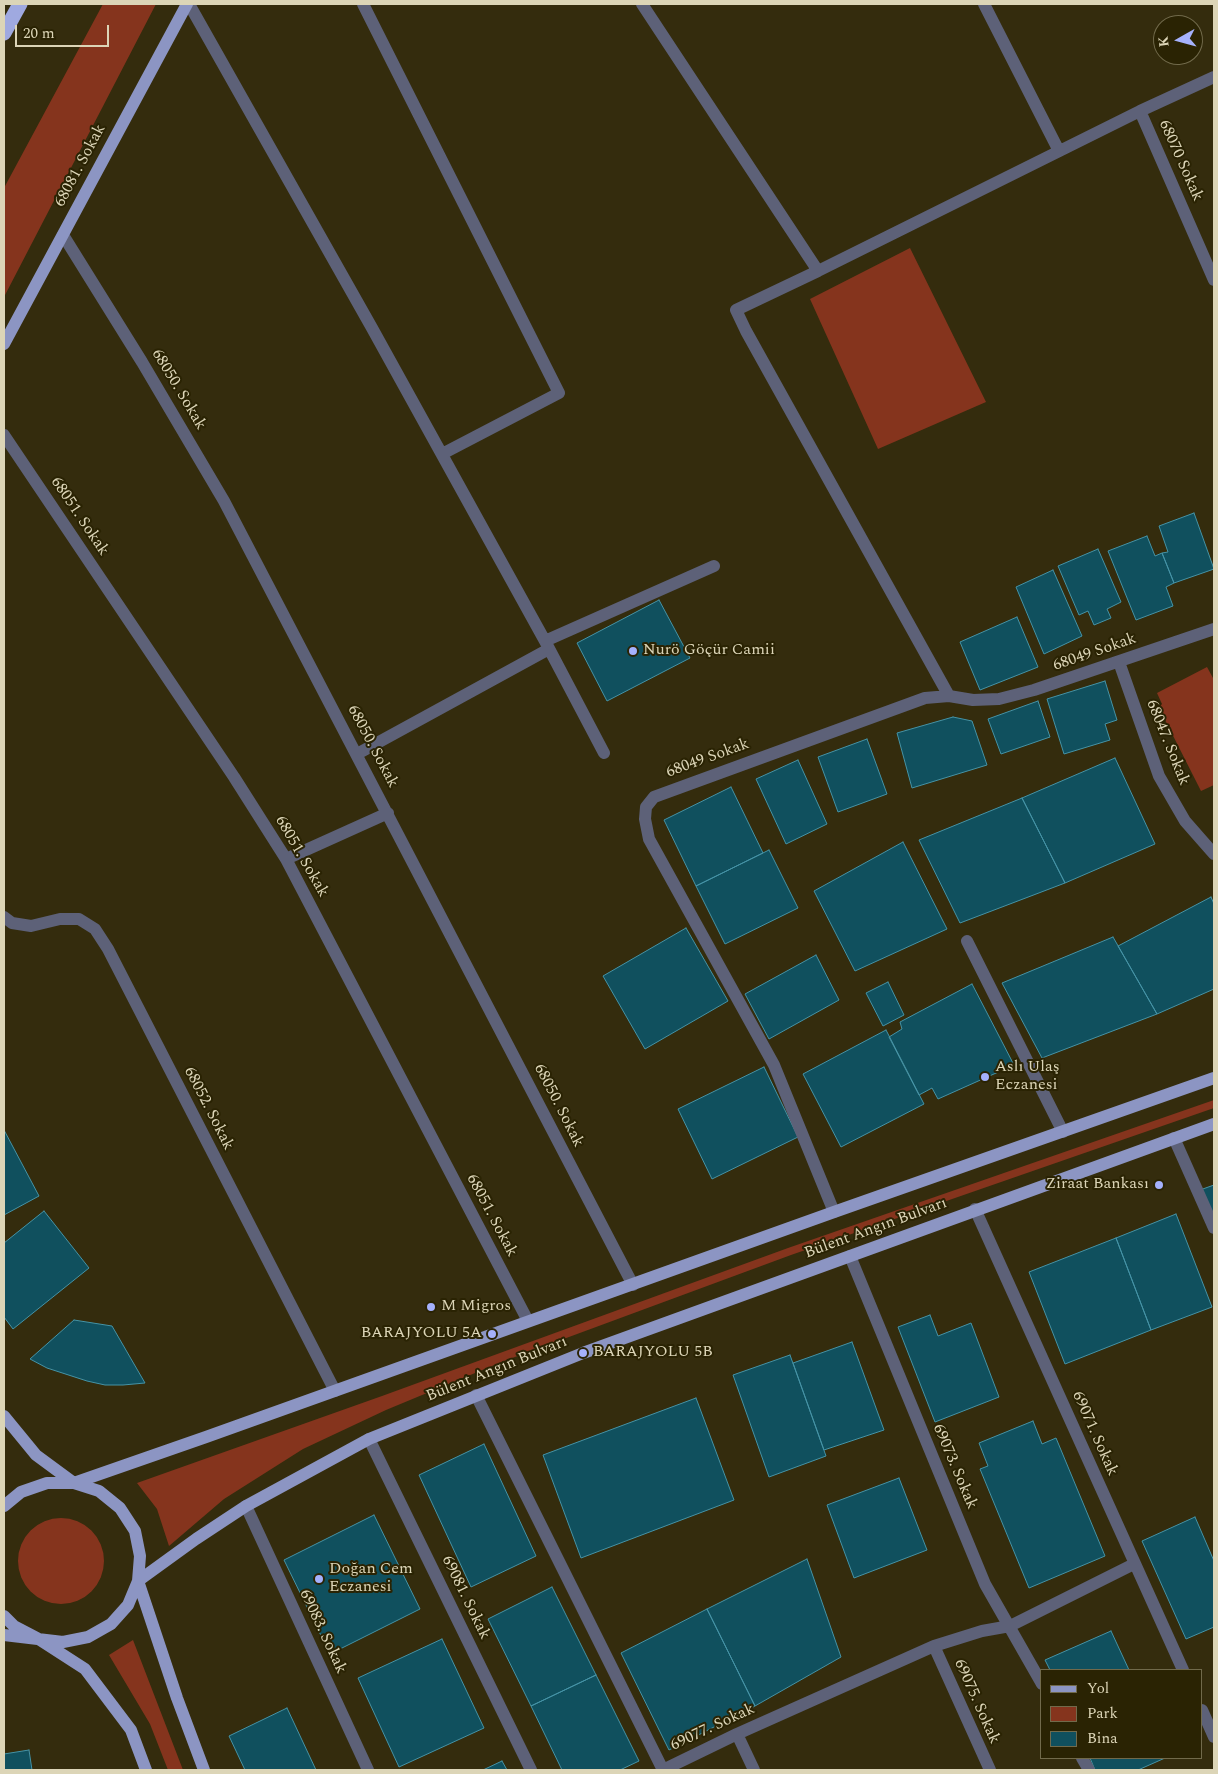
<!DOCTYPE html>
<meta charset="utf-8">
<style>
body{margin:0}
#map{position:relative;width:1218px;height:1774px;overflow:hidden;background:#342c0d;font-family:Spectral,serif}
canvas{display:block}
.frame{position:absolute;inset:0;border:5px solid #dcd5b7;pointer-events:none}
.legend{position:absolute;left:1040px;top:1669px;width:162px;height:90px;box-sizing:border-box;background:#2a2303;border:1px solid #716a4b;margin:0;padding:6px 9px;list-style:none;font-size:15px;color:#dcd5b7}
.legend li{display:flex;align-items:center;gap:10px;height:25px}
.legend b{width:25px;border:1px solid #716a4b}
.north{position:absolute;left:1153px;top:15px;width:50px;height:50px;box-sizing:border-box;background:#2a2303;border:1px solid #716a4b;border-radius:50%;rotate:263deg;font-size:14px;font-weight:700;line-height:20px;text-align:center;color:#dcd5b7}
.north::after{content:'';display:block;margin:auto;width:18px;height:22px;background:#a5b1fc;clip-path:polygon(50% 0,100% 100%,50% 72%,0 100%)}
.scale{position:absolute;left:15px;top:25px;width:94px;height:22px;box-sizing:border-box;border:2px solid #dcd5b7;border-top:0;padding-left:6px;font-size:15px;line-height:18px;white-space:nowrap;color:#dcd5b7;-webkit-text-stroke:4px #2a2303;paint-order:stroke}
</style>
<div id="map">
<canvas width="1218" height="1774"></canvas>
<div class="frame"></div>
<ul class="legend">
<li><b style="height:6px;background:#8c95c3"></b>Yol</li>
<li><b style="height:14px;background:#85341d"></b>Park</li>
<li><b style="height:14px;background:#10505e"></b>Bina</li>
</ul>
<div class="north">K</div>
<div class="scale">20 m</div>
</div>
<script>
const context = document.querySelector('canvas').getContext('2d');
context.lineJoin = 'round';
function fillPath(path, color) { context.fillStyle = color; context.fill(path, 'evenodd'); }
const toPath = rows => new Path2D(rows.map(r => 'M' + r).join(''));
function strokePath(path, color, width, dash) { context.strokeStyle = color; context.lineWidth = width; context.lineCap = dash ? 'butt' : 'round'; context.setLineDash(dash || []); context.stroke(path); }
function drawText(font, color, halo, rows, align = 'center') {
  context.font = font + ' Spectral,serif'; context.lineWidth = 4; context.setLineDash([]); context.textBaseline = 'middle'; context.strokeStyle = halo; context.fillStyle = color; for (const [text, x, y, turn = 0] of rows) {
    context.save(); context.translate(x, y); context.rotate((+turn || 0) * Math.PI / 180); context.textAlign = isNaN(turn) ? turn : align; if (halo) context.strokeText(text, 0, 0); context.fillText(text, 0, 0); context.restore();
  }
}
fillPath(toPath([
 [103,4,156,4,4,297,4,188],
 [910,248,986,402,878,449,810,299],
 [1207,667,1213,678,1214,678,1214,785,1201,791,1158,706,1162,704,1157,693],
 [1214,1100,1214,1108,791,1255,504,1361,386,1410,303,1449,224,1499,169,1546,157,1509,137,1483,382,1396,788,1248],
 '18 1561a43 43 0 1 1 86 0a43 43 0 1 1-86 0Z',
 [133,1640,183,1770,168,1770,150,1724,109,1655]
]), '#85341d');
const building = toPath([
 [1194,513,1214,569,1174,583,1162,553,1168,552,1159,526,1194,513],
 [1147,536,1155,556,1162,553,1174,583,1166,587,1173,606,1136,620,1108,551,1147,536],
 [1098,549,1121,602,1107,609,1111,618,1094,625,1088,611,1079,615,1058,566,1098,549],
 [1053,570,1082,636,1044,654,1016,587,1053,570],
 [659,600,690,658,607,701,577,643,659,600],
 [1017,617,1038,667,980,690,960,642,1017,617],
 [1105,681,1117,720,1105,724,1110,740,1064,754,1047,699,1105,681],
 [1038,701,1050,737,1001,754,988,719,1038,701],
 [953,717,972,721,987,765,912,788,897,733,953,717],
 [867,739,887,794,838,812,818,757,867,739],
 [1115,758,1155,844,1065,883,1022,798,1115,758],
 [798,760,827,824,786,844,756,779,798,760],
 [731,787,763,853,696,886,664,820,731,787],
 [1022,798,1065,883,960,923,919,840,1022,798],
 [903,842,947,929,855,971,814,891,903,842],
 [769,850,798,908,725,944,696,886,769,850],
 [1211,897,1214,904,1214,989,1157,1014,1118,946,1211,897],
 [686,928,728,1001,645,1049,603,976,686,928],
 [1113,937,1157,1014,1042,1058,1002,983,1113,937],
 [816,955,839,1000,769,1039,745,994,816,955],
 [888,982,904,1015,883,1026,866,993,888,982],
 [972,984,1014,1065,938,1099,932,1088,919,1095,889,1037,902,1029,900,1022,972,984],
 [886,1030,924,1104,841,1147,803,1074,886,1030],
 [764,1067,798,1137,712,1179,678,1109,764,1067],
 [4,1130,39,1196,4,1215,4,1130],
 [1214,1185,1214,1227,1200,1190,1214,1185],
 [44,1211,89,1268,13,1329,4,1317,4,1243,44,1211],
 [1176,1214,1212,1307,1151,1330,1116,1238,1176,1214],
 [1116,1238,1151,1330,1065,1364,1029,1272,1116,1238],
 [930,1315,938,1336,971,1323,999,1397,935,1422,898,1327,930,1315],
 [74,1320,112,1326,145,1383,123,1385,105,1385,87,1381,47,1368,30,1359,74,1320],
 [852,1342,884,1430,824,1450,793,1363,852,1342],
 [790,1355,826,1456,769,1477,733,1375,790,1355],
 [696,1398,734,1500,581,1558,543,1455,696,1398],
 [1033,1421,1042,1444,1056,1438,1105,1556,1029,1588,980,1469,988,1466,979,1443,1033,1421],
 [484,1444,536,1556,471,1587,419,1475,484,1444],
 [899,1478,927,1550,854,1578,827,1505,899,1478],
 [374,1515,420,1609,330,1654,284,1560,374,1515],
 [1195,1517,1214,1561,1214,1627,1186,1639,1142,1541,1195,1517],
 [807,1559,841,1657,755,1706,707,1609,807,1559],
 [552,1587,596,1675,531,1706,488,1619,552,1587],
 [707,1609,755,1706,669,1750,621,1653,707,1609],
 [1111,1631,1129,1670,1050,1670,1045,1660,1111,1631],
 [442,1639,484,1728,399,1767,358,1678,442,1639],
 [596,1675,639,1761,620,1770,562,1770,531,1706,596,1675],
 [287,1708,316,1770,245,1770,229,1736,287,1708],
 [29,1750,32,1770,4,1770,4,1754,29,1750],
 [1090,1758,1165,1758,1138,1770,1095,1770,1090,1758],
 [502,1761,507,1770,483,1770,502,1761]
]);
fillPath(building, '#10505e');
strokePath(building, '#4593a6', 1);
strokePath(toPath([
 [189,4,372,328,545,641,604,753],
 [363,4,559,393,442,454],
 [642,4,818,271,736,310,746,331,949,696],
 [984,4,1059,151],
 [1140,111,1214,280],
 [63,235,142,362,224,501,633,1285],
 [818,271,1140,111,1214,77],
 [4,435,234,777,286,859,528,1321],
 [545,641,714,566],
 [1119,662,1159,776,1185,821,1214,854],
 [357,754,549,649],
 [286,859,388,813],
 [4,917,12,923,31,926,60,919,79,919,95,929,108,949,335,1391],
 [967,941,1063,1132],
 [1174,1138,1214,1228],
 [975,1209,1183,1670],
 [834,1212,774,1065,649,839,645,819,646,807,654,797,925,698,949,696,973,700,999,699,1034,690,1214,629],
 [850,1256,985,1584,1042,1684],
 [476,1395,663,1770,737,1734,934,1646,982,1631,1010,1626,1134,1564],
 [369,1439,531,1770],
 [246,1506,368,1770],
 [934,1646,990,1770],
 [1202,1710,1214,1737],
 [737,1734,754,1770],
 [1082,1758,1089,1770]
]), '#5d6178', 12);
strokePath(toPath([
 [4,344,187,4],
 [4,1416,36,1455,74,1483,99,1491,120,1508,135,1531,140,1556,138,1581,177,1698,204,1770],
 [4,1506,21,1492,47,1483,74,1483,206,1437,834,1212,1214,1078],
 [4,1616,14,1626,37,1638,85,1669,131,1730,146,1770],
 [4,1635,63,1642,88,1637,111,1624,128,1605,138,1581,196,1539,246,1506,369,1439,583,1353,1214,1124]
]), '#8c95c3', 12);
strokePath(toPath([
 [4,33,20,4]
]), '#9fa9e0', 15);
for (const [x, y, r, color] of [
 [633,651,5,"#a5b1fc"],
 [985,1077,5,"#a5b1fc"],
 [1159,1185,5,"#a5b1fc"],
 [431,1307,5,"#a5b1fc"],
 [492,1334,5,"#a5b1fc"],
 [583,1353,5,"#a5b1fc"],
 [319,1579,5,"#a5b1fc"]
]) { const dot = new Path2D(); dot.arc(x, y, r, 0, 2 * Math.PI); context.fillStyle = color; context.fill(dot); strokePath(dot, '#2a2303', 2); }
drawText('16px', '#dcd5b7', '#2a2303', [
 ["68070 Sokak",1180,161,66],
 ["68081. Sokak",81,166,-62],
 ["68050. Sokak",178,390,59],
 ["68051. Sokak",79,517,56],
 ["68049 Sokak",1095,653,-19],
 ["68047. Sokak",1167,743,68],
 ["68050. Sokak",372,747,62],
 ["68049 Sokak",708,759,-20],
 ["68051. Sokak",301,857,60],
 ["68050. Sokak",558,1106,63],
 ["68052. Sokak",208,1109,63],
 ["68051. Sokak",491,1216,62],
 ["Bülent Angın Bulvarı",876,1229,-20],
 ["Bülent Angın Bulvarı",497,1370,-22],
 ["69071. Sokak",1094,1434,66],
 ["69073. Sokak",954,1467,67],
 ["69081. Sokak",465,1598,64],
 ["69083. Sokak",322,1632,65],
 ["69075. Sokak",976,1702,66],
 ["69077. Sokak",713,1728,-25]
]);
drawText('16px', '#dcd5b7', '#2a2303', [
 ["Nurö Göçür Camii",643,651],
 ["Aslı Ulaş",995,1068],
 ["Eczanesi",995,1086],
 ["Ziraat Bankası",1149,1185,"right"],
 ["M Migros",441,1307],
 ["BARAJYOLU 5A",482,1334,"right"],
 ["BARAJYOLU 5B",593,1353],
 ["Doğan Cem",329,1570],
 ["Eczanesi",329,1588]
], 'left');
</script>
